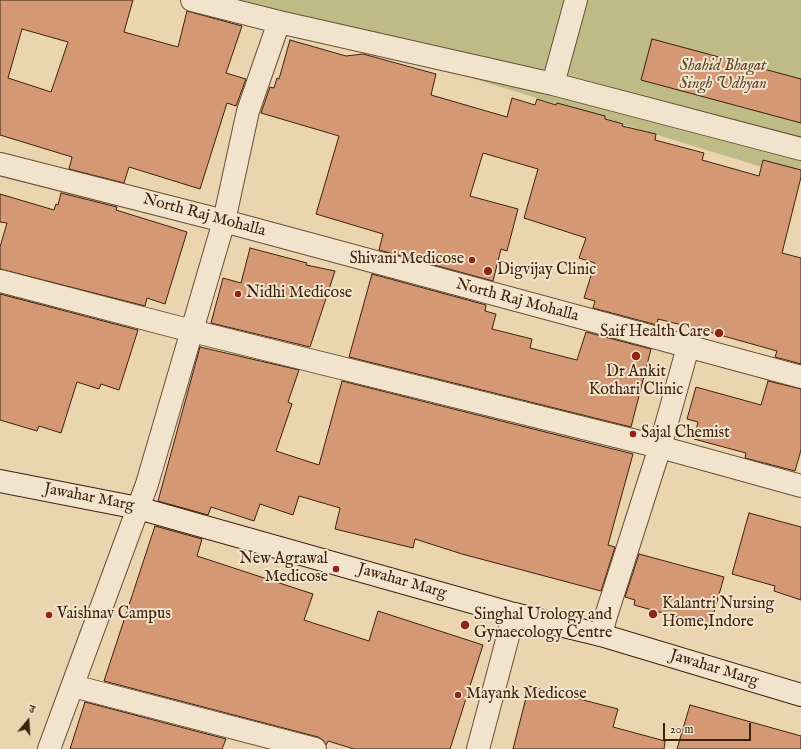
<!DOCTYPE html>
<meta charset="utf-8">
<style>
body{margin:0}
#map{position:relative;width:801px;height:749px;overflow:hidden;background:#ebd5b0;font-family:"IM FELL English","Noto Serif Devanagari",serif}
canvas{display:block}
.north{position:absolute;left:8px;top:701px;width:40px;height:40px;-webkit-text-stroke:3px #f2e4cc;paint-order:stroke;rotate:18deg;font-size:11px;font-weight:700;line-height:16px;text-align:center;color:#3d210c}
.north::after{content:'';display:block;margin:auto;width:14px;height:18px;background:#3d210c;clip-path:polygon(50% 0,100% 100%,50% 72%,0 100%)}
.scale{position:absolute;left:663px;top:723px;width:88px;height:18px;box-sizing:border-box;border:2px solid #3d210c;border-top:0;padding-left:5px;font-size:12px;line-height:14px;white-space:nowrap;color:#3d210c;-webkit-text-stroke:3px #f2e4cc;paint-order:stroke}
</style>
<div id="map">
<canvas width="801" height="749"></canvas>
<div class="north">उ</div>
<div class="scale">20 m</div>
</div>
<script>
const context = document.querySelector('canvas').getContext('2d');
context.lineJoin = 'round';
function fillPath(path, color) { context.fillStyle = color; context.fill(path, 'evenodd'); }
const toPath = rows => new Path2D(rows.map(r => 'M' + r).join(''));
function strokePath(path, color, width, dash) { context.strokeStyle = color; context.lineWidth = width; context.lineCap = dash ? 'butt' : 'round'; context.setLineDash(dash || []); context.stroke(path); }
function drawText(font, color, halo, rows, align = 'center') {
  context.font = font + ' "IM FELL English",serif'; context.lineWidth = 4; context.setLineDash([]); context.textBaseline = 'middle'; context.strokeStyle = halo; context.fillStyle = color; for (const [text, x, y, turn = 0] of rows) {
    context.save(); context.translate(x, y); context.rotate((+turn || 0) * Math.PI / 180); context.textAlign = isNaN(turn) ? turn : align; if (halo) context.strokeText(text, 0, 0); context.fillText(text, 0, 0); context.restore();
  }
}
fillPath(toPath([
 [217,0,801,0,801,179]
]), '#bebb86');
const building = toPath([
 [0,0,133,0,124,32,178,47,187,11,242,26,226,73,246,79,236,106,227,103,200,189,129,167,124,183,69,169,72,157,0,135,0,0],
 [22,29,68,42,51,92,8,78,22,29],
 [652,39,801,79,801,123,641,80,652,39],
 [290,40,346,56,363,54,436,74,431,95,507,117,512,98,535,105,537,99,556,105,557,103,605,116,605,119,623,124,622,126,656,134,655,140,704,153,702,160,759,176,763,160,801,170,801,177,782,253,801,258,801,364,775,357,777,351,702,330,658,319,657,325,593,308,595,301,584,298,595,263,579,258,586,238,524,218,538,169,483,153,470,196,518,209,507,251,501,249,493,281,379,250,383,234,316,214,339,136,261,113,270,87,274,88,277,78,279,79,290,40],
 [61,193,117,207,116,210,187,232,165,304,147,298,145,306,0,269,0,247,7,223,0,222,0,194,54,210,56,204,58,205,61,193],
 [250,248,307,263,306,265,335,271,310,347,211,323,223,278,241,283,250,248],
 [372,274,486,305,485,311,496,314,492,329,532,339,530,348,577,360,586,332,651,349,631,427,349,357,372,274],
 [0,294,138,330,119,390,101,384,99,389,77,382,61,433,39,426,37,431,0,420,0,294],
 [200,347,299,370,288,402,292,404,276,451,319,465,342,381,633,454,608,545,615,547,601,591,462,554,415,539,413,548,335,529,340,508,299,496,293,515,260,504,254,521,211,507,208,515,158,501,200,347],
 [768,381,801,389,801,450,795,471,745,458,746,453,694,439,698,422,687,419,696,387,761,405,768,381],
 [749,513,801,527,801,600,774,591,775,586,732,574,749,513],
 [155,526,202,539,197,556,313,594,304,620,369,641,378,611,483,645,450,749,354,749,328,741,326,745,323,740,318,737,104,681,155,526],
 [639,554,724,577,710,626,634,605,635,600,625,597,639,554],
 [529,686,618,709,613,727,665,741,664,749,513,749,529,686],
 [85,702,226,739,222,749,70,749,85,702],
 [690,705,801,736,801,749,677,749,690,705]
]);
fillPath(building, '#d49875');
strokePath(building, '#3d210c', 1);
const minor = toPath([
 [192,0,279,22,553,84,801,149],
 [553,84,576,0],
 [0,164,224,221,801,377],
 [0,281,192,331,660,447,801,486],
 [601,635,605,619,660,447,688,347],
 [73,686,315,749],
 [49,749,147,484,224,221,248,111,279,22],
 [478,749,514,614]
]);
const secondary = toPath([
 [0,481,138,508,514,614,601,635,801,695]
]);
strokePath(minor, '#684e35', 24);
strokePath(secondary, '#3d210c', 24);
strokePath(minor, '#f2e4cc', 22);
strokePath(secondary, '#f2e4cc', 22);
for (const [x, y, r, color] of [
 [472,260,4,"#8f2418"],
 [488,271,5,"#8f2418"],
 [238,294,4,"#8f2418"],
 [719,333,5,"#8f2418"],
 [636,356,5,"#8f2418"],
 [633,434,4,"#8f2418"],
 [336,569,4,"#8f2418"],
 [653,614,5,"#8f2418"],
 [49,615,4,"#8f2418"],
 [465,625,5,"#8f2418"],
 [458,695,4,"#8f2418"]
]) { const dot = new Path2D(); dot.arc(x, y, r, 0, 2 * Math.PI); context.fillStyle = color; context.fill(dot); strokePath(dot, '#f2e4cc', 1.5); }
drawText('italic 16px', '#5d482a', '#f2e4cc', [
 ["Shahid Bhagat",723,67],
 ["Singh Udhyan",723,85]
]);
drawText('16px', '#3d210c', '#f2e4cc', [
 ["North Raj Mohalla",204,216,15],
 ["North Raj Mohalla",517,301,15],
 ["Jawahar Marg",89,498,11],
 ["Jawahar Marg",402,582,16],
 ["Jawahar Marg",714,669,17]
]);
drawText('16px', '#3d210c', '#f2e4cc', [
 ["Shivani Medicose",464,260,"right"],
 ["Digvijay Clinic",497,271],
 ["Nidhi Medicose",246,294],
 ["Saif Health Care",710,333,"right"],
 ["Dr Ankit",636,373,"center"],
 ["Kothari Clinic",636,391,"center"],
 ["Sajal Chemist",641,434],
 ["New Agrawal",328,560,"right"],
 ["Medicose",328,578,"right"],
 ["Kalantri Nursing",662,605],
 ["Home,Indore",662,623],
 ["Vaishnav Campus",57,615],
 ["Singhal Urology and",474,616],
 ["Gynaecology Centre",474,634],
 ["Mayank Medicose",466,695]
], 'left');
</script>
